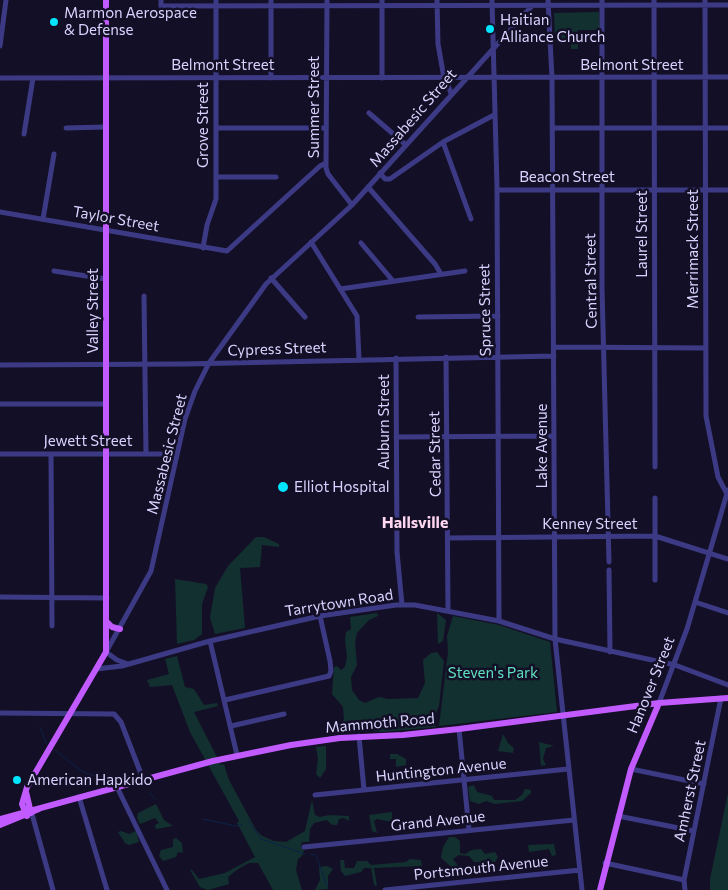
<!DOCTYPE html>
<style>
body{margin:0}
canvas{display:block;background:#130f26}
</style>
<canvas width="728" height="890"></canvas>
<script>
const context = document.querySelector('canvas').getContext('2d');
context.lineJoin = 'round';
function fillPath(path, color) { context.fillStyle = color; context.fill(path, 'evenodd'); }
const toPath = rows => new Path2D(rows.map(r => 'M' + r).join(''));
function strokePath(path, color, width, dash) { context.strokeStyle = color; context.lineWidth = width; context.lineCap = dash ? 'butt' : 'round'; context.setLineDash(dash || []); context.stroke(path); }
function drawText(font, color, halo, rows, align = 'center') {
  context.font = font + ' Commissioner,sans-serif'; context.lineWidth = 5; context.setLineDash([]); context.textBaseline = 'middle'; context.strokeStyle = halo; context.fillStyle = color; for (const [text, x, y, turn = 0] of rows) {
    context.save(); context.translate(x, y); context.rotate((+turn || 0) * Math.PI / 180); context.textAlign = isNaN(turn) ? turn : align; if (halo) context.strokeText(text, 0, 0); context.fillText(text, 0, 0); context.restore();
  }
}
fillPath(toPath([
 [599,12,600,30,578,30,578,49,571,49,571,41,555,41,554,13],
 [256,537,264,537,279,544,279,547,262,545,260,567,240,568,245,628,215,634,210,618,215,588,228,566],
 [175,579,206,584,208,587,202,604,202,634,194,640,177,644],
 [377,613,378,616,369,620,357,633,355,642,357,665,351,677,352,690,359,700,365,703,379,697,388,699,418,698,425,683,423,660,431,653,437,652,444,661,439,706,434,718,436,727,382,732,364,730,343,732,341,724,344,719,343,707,332,694,334,667,337,666,341,670,345,667,347,657,345,640,346,632,351,629,350,617],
 [437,613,446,620,443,641,438,644],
 [453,616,499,625,550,642,557,712,439,726,448,652,447,636],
 [177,656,185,687,194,689,204,705,217,703,218,706,194,712,221,765,224,764,229,780,256,830,262,836,274,841,286,842,305,831,312,800,315,815,320,817,329,815,349,816,349,821,344,818,339,819,337,825,332,825,327,820,314,823,310,829,309,842,302,842,301,847,304,850,302,856,298,859,296,870,302,890,273,890,258,863,249,863,238,869,228,877,229,884,208,890,200,887,190,870,192,870,199,879,225,873,255,857,237,823,239,821,190,732,172,685,150,687,147,680,169,674,165,659],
 [503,734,508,743,514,748,513,753,498,751],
 [539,742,554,746,546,748,543,759,546,765,541,766],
 [326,746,326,769,320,778,316,774,318,759,316,747],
 [390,754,397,754,406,759,406,765,396,767,396,759,390,759],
 [474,785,477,792,492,796,494,800,515,800,522,795,525,789,531,790,531,793,522,801,495,804,486,801,479,804,470,801,468,787],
 [728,793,728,890,710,890,710,879],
 [156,804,164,820,173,826,156,829,155,825,159,823,155,818,140,824,137,818,138,813],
 [392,812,392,822,377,819,374,821,377,833,372,831,369,815],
 [121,831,129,834,136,831,139,842,129,845,125,843,118,832],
 [449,837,455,837,460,841,460,853,465,854,472,850,481,849,485,854,495,852,498,857,495,862,474,862,469,856,459,855,453,859,458,866,457,872,441,858,443,847],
 [176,838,182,843,183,853,178,852,176,857,163,861,159,856,161,850,173,847,173,839],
 [554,844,556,855,552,856,549,849,529,852,528,845],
 [410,859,421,860,422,866,374,868,377,886,374,885,371,868,364,868,361,872,345,876,341,871,340,860,344,860,345,868,354,868,357,861,367,861,371,865,406,862],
 [327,866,333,869,328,876,328,889,315,890,320,880,319,867]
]), '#12302f');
strokePath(toPath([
 [40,727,46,743],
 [55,750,81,771,97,777],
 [150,793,155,799],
 [203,819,236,826,242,825],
 [248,821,261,839,305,854],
 [311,854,316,855,327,886]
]), '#0c2248', 1);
strokePath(toPath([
 [161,0,161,6,728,5],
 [271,0,271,78],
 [327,0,326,168,328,174,352,205],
 [382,0,382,78],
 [437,0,438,44,444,78],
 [492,0,497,187,499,621],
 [548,0,552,78,555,639,582,890],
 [602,0,602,288,609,562],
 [654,0,655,467],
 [705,0,706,416,718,477,727,494],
 [0,46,6,0],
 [0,78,728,77],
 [445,78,451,93],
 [369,113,406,145],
 [66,128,105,127],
 [216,128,326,128],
 [552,128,728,128],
 [24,134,33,78],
 [443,142,471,219],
 [380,173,385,179,390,179,443,142,494,115],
 [216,177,276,177],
 [368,187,435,264,441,274],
 [497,190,728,190],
 [0,212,227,251,320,166,326,163],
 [43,219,54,154],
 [311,242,357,316,359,359],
 [361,243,393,281],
 [203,248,207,225,216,199,216,0],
 [54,271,106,279],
 [271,278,305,317],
 [340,289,465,271],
 [144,296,146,454],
 [418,317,498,316],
 [554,347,706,348],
 [446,357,448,610],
 [396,358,397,552,402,605],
 [0,365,184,364,554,356],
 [0,404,106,404],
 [396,437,554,436],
 [0,454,176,454],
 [51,454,52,626],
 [448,538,655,536,728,559],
 [609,570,610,652],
 [655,580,655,498],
 [0,597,107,598],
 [695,602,728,613],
 [210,641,237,755],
 [128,664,117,660,106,652,151,571,185,419,195,391,209,363,266,284,352,205,531,7],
 [96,669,122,666,210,641,320,616,396,605,415,605,499,621,555,639,675,665,728,685],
 [225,700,329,676,331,671,330,661,320,616],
 [659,703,687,629,728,490],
 [0,713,114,714,121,722,143,779],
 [231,726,284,714],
 [459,729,469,830],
 [359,736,364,790],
 [631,769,704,784],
 [117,787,167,890],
 [315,795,568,769],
 [79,797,107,890],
 [32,814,53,890],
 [618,816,694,831],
 [304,847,574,820],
 [605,863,684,880],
 [385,890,580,870],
 [685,890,684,880,721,698]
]), '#3d3a85', 5);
strokePath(toPath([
 [107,622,112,627,120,629],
 [26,792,31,813],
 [27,816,22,804,27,787,106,652,106,0],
 [0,819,213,761,291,745,340,738,403,735,459,729,659,703,728,698],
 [0,825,39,809],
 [600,890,631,769,659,703]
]), '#c25bff', 6);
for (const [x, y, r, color] of [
 [54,22,5,"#00e5ff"],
 [490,29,5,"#00e5ff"],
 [283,487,6,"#00e5ff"],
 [17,780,5,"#00e5ff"]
]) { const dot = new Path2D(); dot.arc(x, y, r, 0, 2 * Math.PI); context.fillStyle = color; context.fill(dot); strokePath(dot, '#130f26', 2); }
drawText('15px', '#d9d4ff', '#130f26', [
 ["Marmon Aerospace",64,13],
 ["& Defense",64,30],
 ["Haitian",500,20],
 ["Alliance Church",500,37],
 ["Elliot Hospital",294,487],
 ["American Hapkido",27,780]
], 'left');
drawText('15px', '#d9d4ff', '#130f26', [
 ["Belmont Street",223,65],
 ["Belmont Street",632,65],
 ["Summer Street",314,107,-90],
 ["Massabesic Street",413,118,-49],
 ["Grove Street",203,125,-90],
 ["Beacon Street",567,177],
 ["Taylor Street",116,219,10],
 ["Laurel Street",642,234,-90],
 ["Merrimack Street",693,249,-90],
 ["Central Street",591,281,-91],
 ["Spruce Street",485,310,-91],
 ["Valley Street",93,311,-90],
 ["Cypress Street",277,349,-2],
 ["Auburn Street",384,422,-90],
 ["Jewett Street",88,441],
 ["Lake Avenue",542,446,-90],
 ["Massabesic Street",167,454,-76],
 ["Cedar Street",435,454,-91],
 ["Kenney Street",590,524],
 ["Tarrytown Road",339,603,-9],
 ["Hanover Street",651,685,-68],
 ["Mammoth Road",380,723,-5],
 ["Huntington Avenue",441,770,-6],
 ["Amherst Street",690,791,-78],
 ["Grand Avenue",438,821,-6],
 ["Portsmouth Avenue",481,868,-6]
]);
drawText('15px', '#5fe0c0', '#130f26', [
 ["Steven's Park",493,673]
]);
drawText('bold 16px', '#ffd6f0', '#130f26', [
 ["Hallsville",415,523]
]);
</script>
